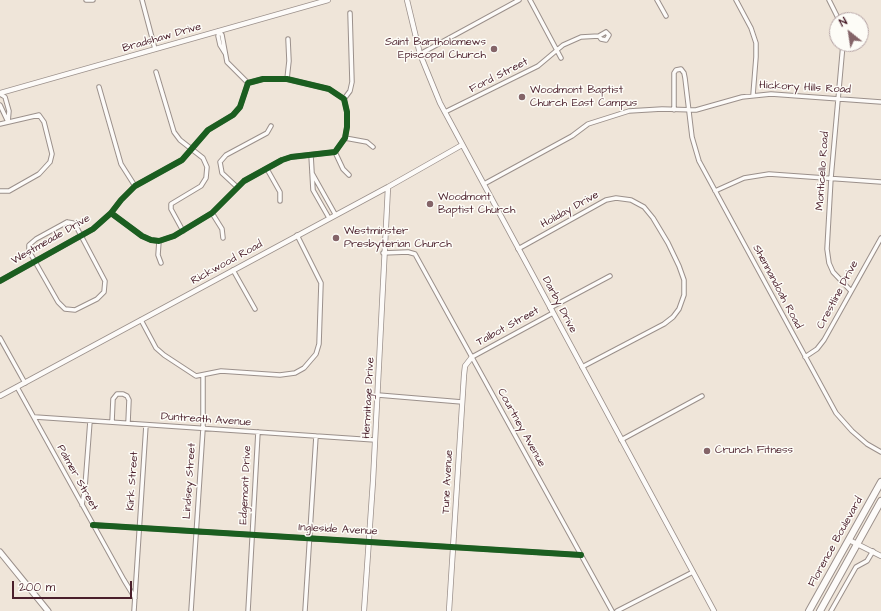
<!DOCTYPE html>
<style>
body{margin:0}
#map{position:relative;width:881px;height:611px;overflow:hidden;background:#efe5d9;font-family:"Architects Daughter",sans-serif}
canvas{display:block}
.north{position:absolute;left:829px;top:12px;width:40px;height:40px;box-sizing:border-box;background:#fdfcf7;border:1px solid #b5a4a5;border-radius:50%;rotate:330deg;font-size:11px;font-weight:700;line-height:16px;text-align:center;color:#4a1f2b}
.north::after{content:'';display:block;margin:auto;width:14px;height:18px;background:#846468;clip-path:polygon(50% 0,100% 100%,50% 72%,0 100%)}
.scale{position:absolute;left:12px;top:581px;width:120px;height:18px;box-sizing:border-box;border:2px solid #4a1f2b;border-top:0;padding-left:5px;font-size:12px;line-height:14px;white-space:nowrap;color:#4a1f2b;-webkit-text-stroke:3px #fdfcf7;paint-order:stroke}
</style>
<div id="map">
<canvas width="881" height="611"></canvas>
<div class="north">N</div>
<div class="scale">200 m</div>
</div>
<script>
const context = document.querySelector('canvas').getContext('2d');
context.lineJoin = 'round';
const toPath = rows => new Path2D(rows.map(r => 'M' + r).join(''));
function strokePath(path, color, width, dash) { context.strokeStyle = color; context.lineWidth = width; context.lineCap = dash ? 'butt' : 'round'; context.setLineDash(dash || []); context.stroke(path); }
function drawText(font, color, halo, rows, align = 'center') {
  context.font = font + ' "Architects Daughter",sans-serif'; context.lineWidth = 3; context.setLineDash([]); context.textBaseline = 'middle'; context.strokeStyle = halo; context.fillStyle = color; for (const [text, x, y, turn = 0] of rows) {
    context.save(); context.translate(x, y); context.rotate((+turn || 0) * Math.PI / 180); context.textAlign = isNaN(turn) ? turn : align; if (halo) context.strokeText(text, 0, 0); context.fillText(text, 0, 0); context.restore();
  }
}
const street = toPath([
 [86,0,93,0],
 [142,0,155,49],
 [530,0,561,58],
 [657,0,666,16],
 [736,0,751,28,756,43,756,57,753,95],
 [829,0,839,20],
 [219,31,222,35,227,62,248,83],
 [219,31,218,36,220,45,225,53],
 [606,32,609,35,606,40,601,39,599,36,606,32],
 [843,44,831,178,827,249,829,263,833,272,851,291],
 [420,54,519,0],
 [156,72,174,132,180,140,203,158,207,167,206,178,201,186,171,204,171,209,183,231],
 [287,79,289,61,288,39],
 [99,87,121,164,135,186],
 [0,94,5,97,9,111,8,122],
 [344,99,350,91,352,82,350,13],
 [0,105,8,122],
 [674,110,674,73,676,70,681,69,684,73,685,78,692,137,699,161,836,413,852,431,867,444,881,452],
 [445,112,538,66,563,45,581,37,599,36],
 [0,124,39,115,44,122,52,154,50,162,39,174,9,191,0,191],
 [345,138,367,142,373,147],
 [335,152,343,169,349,175],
 [311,155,313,190,329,218],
 [267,169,280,192,280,201],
 [312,173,335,214],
 [484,184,572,136,588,124,629,111,662,109,696,110,742,97,771,94,881,102],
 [237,187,222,173,220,162,226,155,267,133,271,126],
 [715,191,744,178,769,174,881,182],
 [212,213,222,229,223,238],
 [67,222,73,223,77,228,105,281,104,292,97,299,75,310,65,309,58,302,29,251,29,245,36,239,67,222],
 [159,241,158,255,161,263],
 [518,249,606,200,616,198,631,200,644,207,653,218,668,243,679,266,684,280,684,295,679,309,673,317,664,324,582,367],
 [383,253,408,252,415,254,612,611],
 [233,270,255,309],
 [0,281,93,229,111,213,121,200,135,186,182,160,208,130,233,115,240,107,248,83,263,79,287,79,329,89,344,99,347,112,347,127,345,138,335,152,291,157,282,160,244,181,212,213,174,236,159,241,151,240,142,236,111,213],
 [550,308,610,276],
 [141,320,156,348,164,355,196,376,221,371,280,375,295,373,304,368,316,354,319,344,321,283,297,235],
 [0,338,25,383],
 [472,357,553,313],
 [805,357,817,349,824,340,881,238],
 [17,387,124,580,135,598],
 [378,395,462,402],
 [35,417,375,440],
 [112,422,113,399,117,394,123,394,127,396,129,400,128,423],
 [621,440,702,396],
 [82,505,85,487,90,421],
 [93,525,581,555],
 [134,611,146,425],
 [191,611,203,429,203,375],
 [248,611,258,432],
 [305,611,316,436],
 [617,611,693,572],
 [831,611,856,567,867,561,873,551]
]);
const secondary = toPath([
 [407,0,420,54,440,103,714,611],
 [0,93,328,0],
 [0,396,388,187,462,145],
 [849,540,881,556],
 [364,611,373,481,388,187],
 [449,611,464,375,465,366,472,357]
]);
const primary = toPath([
 [0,552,48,611]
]);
const highway = toPath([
 [809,611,881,482],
 [820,611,881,501]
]);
strokePath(street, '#9b908b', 5.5);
strokePath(secondary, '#9b908b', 6);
strokePath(primary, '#9b908b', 7);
strokePath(highway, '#9b908b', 8);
strokePath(street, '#fdfbf9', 3.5);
strokePath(secondary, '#fdfbf9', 4.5);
strokePath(primary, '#fdfbf9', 5);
strokePath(highway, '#fdfbf9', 6);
strokePath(toPath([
 [0,281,93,229,111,213,121,200,135,186,182,160,208,130,233,115,240,107,248,83,263,79,287,79,329,89,344,99,347,112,347,127,345,138,335,152,291,157,282,160,244,181,212,213,174,236,159,241,151,240,142,236,111,213],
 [93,525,581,555]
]), '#1b5e20', 6);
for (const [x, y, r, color] of [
 [494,49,4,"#846468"],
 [522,97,4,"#846468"],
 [430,204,4,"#846468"],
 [336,238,4,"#846468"],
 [707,451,4,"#846468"]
]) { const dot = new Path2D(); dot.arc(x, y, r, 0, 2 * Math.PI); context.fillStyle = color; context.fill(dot); strokePath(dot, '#fdfcf7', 1.5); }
drawText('11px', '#4a1f2b', '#fdfcf7', [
 ["Bradshaw Drive",162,38,-16],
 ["Ford Street",499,76,-27],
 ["Hickory Hills Road",805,88,3],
 ["Monticello Road",823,171,-86],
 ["Holiday Drive",570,210,-29],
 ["Westmeade Drive",51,240,-30],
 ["Rickwood Road",227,263,-29],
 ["Shennandoah Road",777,287,62],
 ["Crestline Drive",838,295,-62],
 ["Darby Drive",559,305,62],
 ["Talbot Street",508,327,-29],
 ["Hermitage Drive",369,398,-87],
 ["Duntreath Avenue",206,420,4],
 ["Courtney Avenue",521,428,61],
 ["Palmer Street",77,478,61],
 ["Kirk Street",133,481,-86],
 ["Lindsey Street",190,481,-86],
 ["Tune Avenue",448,482,-87],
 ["Edgemont Drive",246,485,-87],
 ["Ingleside Avenue",338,530,3],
 ["Florence Boulevard",836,542,-61]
]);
drawText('11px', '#4a1f2b', '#fdfcf7', [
 ["Saint Bartholomews",486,43,"right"],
 ["Episcopal Church",486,56,"right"],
 ["Woodmont Baptist",530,91],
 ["Church East Campus",530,104],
 ["Woodmont",438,198],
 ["Baptist Church",438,211],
 ["Westminster",344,232],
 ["Presbyterian Church",344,245],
 ["Crunch Fitness",715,451]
], 'left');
</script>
